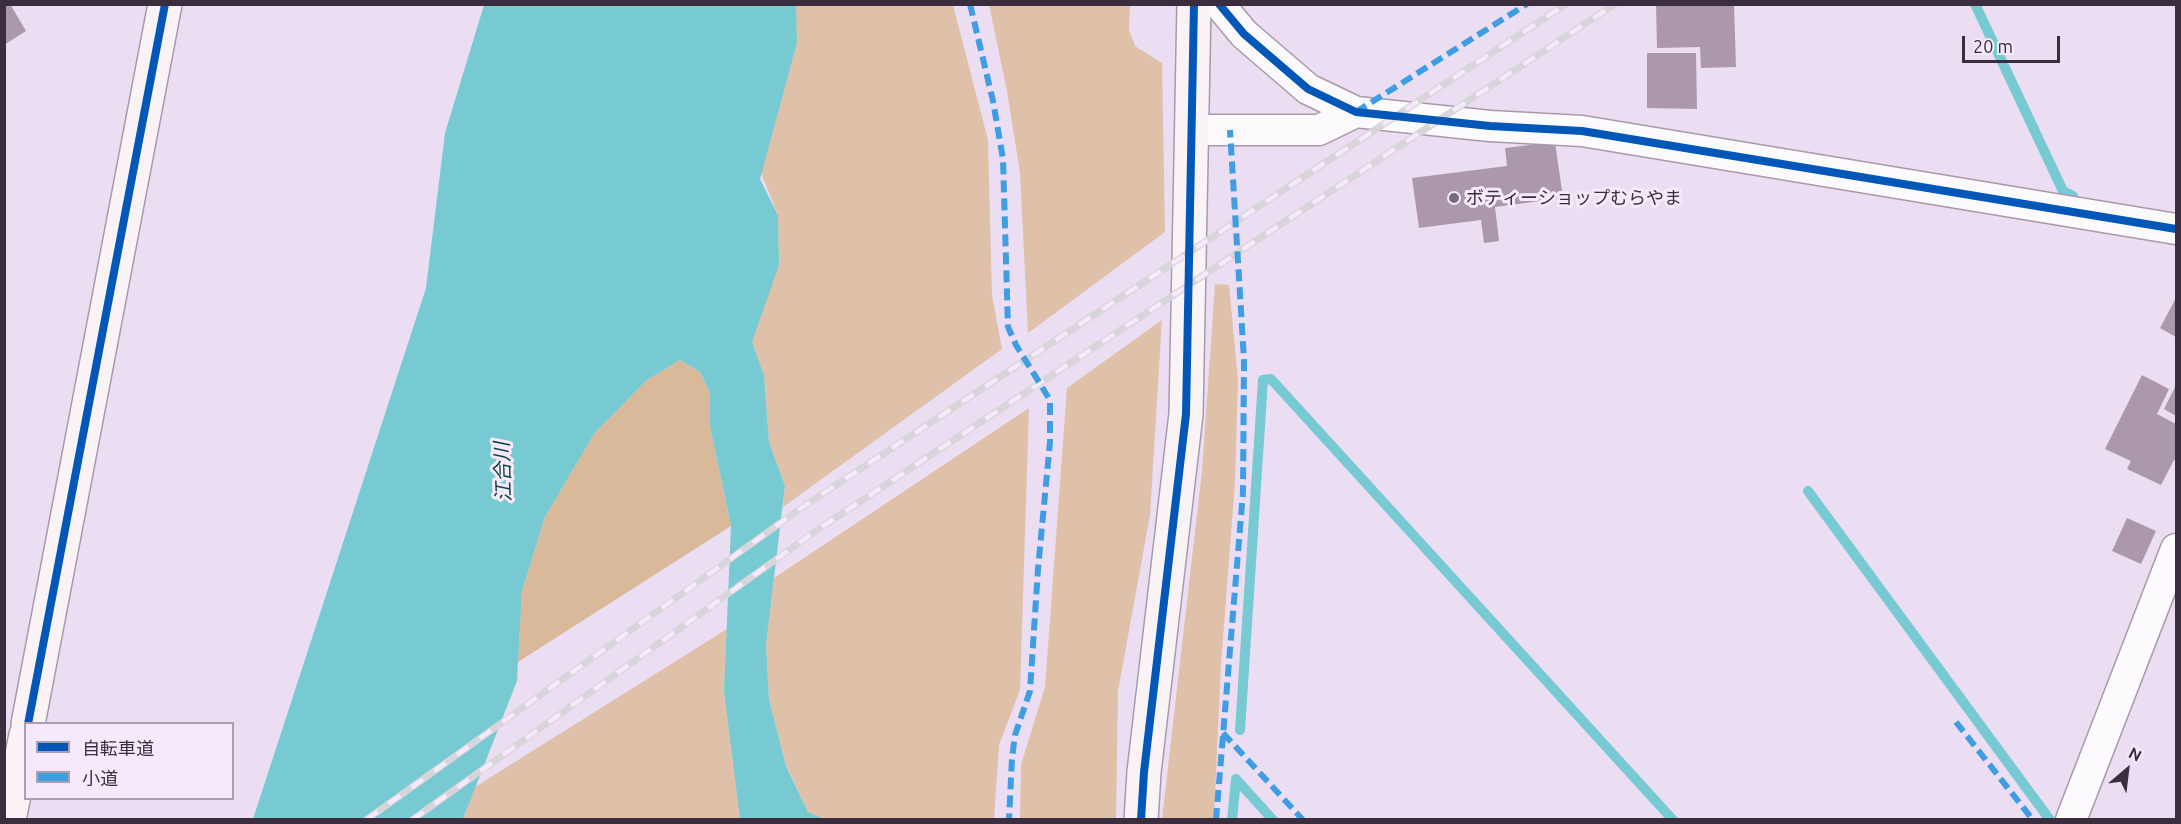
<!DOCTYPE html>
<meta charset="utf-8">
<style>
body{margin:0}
#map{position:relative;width:2181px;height:824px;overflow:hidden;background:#ecdef2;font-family:Ubuntu,"Noto Sans JP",sans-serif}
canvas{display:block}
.frame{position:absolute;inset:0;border:6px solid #392d3e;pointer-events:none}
.legend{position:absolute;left:24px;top:722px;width:210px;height:78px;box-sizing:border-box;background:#f6e9fb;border:2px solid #aa9eaf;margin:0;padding:8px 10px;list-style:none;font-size:18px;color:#392d3e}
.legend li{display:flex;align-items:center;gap:12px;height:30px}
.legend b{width:30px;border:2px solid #aa9eaf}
.north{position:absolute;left:2097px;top:740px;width:60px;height:60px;-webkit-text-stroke:4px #f6e9fb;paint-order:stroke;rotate:28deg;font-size:16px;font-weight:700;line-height:24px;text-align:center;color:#392d3e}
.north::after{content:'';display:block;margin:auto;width:21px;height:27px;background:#392d3e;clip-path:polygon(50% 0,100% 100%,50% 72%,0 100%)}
.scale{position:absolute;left:1962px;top:36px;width:98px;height:27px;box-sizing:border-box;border:3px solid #392d3e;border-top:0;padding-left:8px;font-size:18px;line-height:21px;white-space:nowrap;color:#392d3e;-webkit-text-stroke:4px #f6e9fb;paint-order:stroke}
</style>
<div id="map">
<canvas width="2181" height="824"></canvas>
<div class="frame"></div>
<ul class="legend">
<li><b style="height:8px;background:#0057b8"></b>自転車道</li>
<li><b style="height:8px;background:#3e9de3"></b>小道</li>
</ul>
<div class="north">N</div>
<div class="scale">20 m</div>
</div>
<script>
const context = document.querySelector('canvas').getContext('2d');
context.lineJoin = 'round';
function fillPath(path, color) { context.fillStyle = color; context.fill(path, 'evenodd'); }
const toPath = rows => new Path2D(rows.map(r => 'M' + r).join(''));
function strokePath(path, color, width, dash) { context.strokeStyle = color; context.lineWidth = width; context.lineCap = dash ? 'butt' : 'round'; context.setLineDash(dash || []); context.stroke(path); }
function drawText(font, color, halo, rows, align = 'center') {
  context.font = font + ' Ubuntu,"Noto Sans JP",sans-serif'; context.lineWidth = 6; context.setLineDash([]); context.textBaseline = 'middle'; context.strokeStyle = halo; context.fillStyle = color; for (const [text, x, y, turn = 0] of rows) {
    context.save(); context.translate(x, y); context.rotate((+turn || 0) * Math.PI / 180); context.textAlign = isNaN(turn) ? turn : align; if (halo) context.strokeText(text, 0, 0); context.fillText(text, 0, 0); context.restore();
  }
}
fillPath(toPath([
 [795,5,953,5,988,140,992,295,1002,349,783,507,785,486,769,442,764,375,752,342,779,258,778,215,761,173,797,43],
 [989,5,1130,5,1129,30,1135,46,1162,63,1165,232,1028,333,1020,173,1007,91],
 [1215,284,1229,285,1238,381,1235,482,1221,664,1214,819,1162,819,1202,471],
 [1162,320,1150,515,1118,691,1116,819,1020,819,1021,765,1045,687,1067,388],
 [1029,408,1020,690,999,745,994,819,823,820,808,812,786,765,769,699,766,645,774,578],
 [727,629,724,691,740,819,463,820,475,787]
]), '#dec1a8');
fillPath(toPath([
 [680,360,700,372,710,393,710,426,731,526,518,662,522,591,545,517,594,434,647,380]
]), '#d9b99a');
fillPath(toPath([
 [484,5,796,5,797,43,760,179,778,215,779,265,752,342,764,375,769,442,785,486,766,645,769,699,786,766,808,812,823,819,740,819,724,691,731,526,710,426,710,393,700,372,680,360,647,380,594,434,545,517,522,591,517,681,463,819,253,819,426,288,445,133]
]), '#78cad2');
strokePath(toPath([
 [1975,4,2063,191,2073,196],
 [1808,491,2050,820],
 [1240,730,1263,380,1271,379,1673,820],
 [1236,779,1273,820],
 [1232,820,1236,779]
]), '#78cad2', 10);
fillPath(toPath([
 [4,4,10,4,26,31,4,45],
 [1656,4,1734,4,1736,67,1701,68,1700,47,1657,48],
 [1647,53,1696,53,1697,109,1647,108],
 [1555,142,1563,198,1495,207,1499,241,1484,243,1481,220,1419,228,1412,178,1507,166,1505,148],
 [2176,298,2176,337,2160,328],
 [2142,375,2169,389,2157,414,2176,424,2176,461,2174,460,2161,485,2127,469,2131,461,2105,449],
 [2176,385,2176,416,2164,409],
 [2127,518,2156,531,2141,564,2112,551]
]), '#ab98aa');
const street = toPath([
 [1219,4,1244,34,1308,89,1356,112,1490,126,1582,131,2176,229],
 [1192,130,1319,130,1356,112],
 [2071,820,2176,549]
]);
const secondary = toPath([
 [28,724,165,4],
 [9,820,26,735],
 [1141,820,1144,772,1186,414,1194,4]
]);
strokePath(street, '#a69aaa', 33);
strokePath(secondary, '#a69aaa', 36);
strokePath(street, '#fcfafd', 30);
strokePath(secondary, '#f9f3f6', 33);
const rail = toPath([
 [366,820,804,506,1566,4],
 [412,820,820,528,1615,4]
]);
strokePath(rail, '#d8d5da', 7);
strokePath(rail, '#f6e9fb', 4.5, [14]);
strokePath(toPath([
 [970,4,993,101,1003,159,1008,327,1016,345,1050,400,1050,442,1038,569,1030,691,1015,735,1012,758,1009,820],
 [1356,112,1527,4],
 [1956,722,2033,820],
 [1223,733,1303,820],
 [1216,820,1243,492,1244,360,1230,130]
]), '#3e9de3', 6, [12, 6]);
strokePath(toPath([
 [1219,4,1244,34,1308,89,1356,112,1490,126,1582,131,2176,229],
 [28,724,165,4],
 [1141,820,1144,772,1186,414,1194,4]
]), '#0057b8', 8);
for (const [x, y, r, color] of [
 [1454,198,6,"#786b7d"]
]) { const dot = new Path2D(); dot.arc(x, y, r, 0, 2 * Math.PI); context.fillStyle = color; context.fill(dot); strokePath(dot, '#f6e9fb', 2); }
drawText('18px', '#392d3e', '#f6e9fb', [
 ["ボティーショップむらやま",1466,198]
], 'left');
drawText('italic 20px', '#084142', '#f6e9fb', [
 ["江合川",503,472,-92]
]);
</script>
